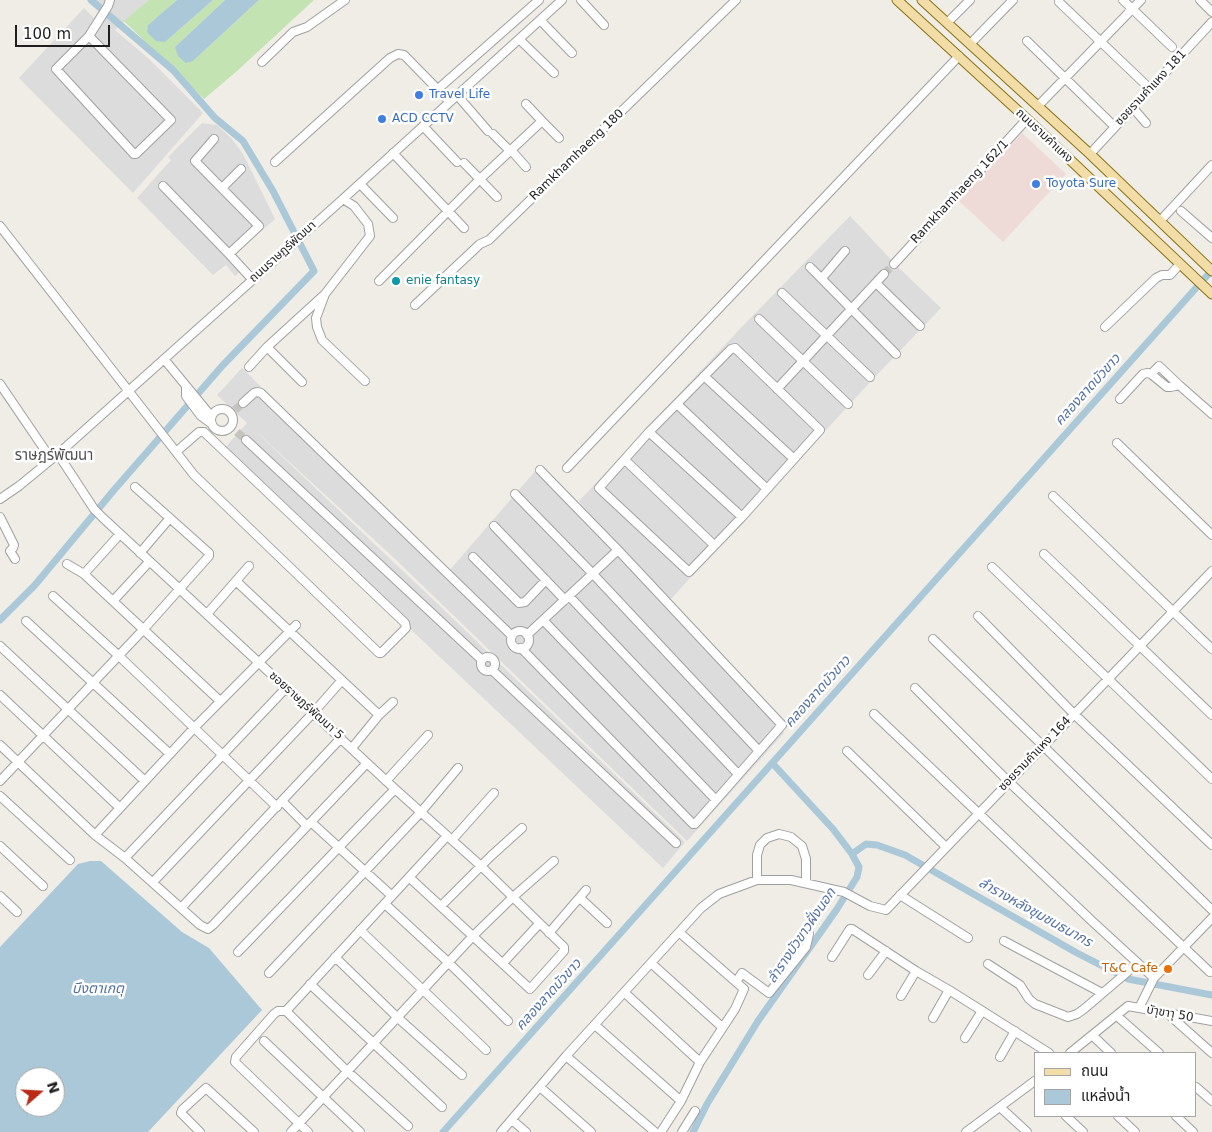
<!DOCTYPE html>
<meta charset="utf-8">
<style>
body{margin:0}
#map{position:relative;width:1212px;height:1132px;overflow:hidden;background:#efede6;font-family:"DejaVu Sans","Noto Sans Thai",sans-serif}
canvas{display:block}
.legend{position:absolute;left:1034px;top:1052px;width:162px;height:65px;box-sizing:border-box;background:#fff;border:1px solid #a5a5a5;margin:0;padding:6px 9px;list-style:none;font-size:15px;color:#1f1f1f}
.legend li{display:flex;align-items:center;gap:10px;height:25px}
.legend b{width:25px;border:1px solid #a5a5a5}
.north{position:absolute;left:15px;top:1067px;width:50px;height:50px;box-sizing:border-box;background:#fff;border:1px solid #a5a5a5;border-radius:50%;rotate:71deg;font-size:14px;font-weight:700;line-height:20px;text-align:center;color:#1f1f1f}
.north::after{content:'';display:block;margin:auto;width:18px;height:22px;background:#b92b15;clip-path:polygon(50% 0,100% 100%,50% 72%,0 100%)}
.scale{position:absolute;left:15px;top:25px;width:95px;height:22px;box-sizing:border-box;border:2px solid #1f1f1f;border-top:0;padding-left:6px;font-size:15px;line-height:18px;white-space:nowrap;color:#1f1f1f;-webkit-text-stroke:4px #fff;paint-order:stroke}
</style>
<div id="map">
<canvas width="1212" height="1132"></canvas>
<ul class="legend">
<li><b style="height:6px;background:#f2dca8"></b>ถนน</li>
<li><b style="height:14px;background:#abc8d8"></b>แหล่งน้ำ</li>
</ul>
<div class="north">N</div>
<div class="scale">100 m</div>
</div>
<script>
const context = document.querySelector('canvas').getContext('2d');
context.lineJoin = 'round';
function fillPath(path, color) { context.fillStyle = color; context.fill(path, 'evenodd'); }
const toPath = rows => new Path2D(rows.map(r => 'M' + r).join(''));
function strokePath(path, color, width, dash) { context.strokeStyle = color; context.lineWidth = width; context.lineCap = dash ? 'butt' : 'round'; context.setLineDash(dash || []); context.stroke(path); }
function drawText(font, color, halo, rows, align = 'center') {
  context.font = font + ' "DejaVu Sans","Noto Sans Thai",sans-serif'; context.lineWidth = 5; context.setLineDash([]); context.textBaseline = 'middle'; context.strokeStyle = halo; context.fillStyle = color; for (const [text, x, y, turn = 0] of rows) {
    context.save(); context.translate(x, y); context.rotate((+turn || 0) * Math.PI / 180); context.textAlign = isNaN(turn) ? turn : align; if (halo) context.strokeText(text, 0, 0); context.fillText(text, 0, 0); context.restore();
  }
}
fillPath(toPath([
 [94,0,149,0,115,30,149,59,203,113,133,193,19,78,84,8,94,18,102,6],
 [202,123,217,125,232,139,243,154,275,219,234,255,244,268,235,276,226,265,213,275,137,198,171,160,168,157],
 [850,216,899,268,941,308,872,380,670,600,607,535,579,501,737,332],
 [242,368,448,572,537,469,784,733,687,841,393,557,250,426,440,606,685,842,663,868,222,451,247,423,217,395]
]), '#dddcdc');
fillPath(toPath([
 [1022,133,1066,174,1003,242,959,201]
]), '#eedbd7');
fillPath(toPath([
 [149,0,177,0,148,25,165,42,213,0,225,0,175,47,193,61,259,0,314,0,237,71,204,99,124,21]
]), '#c3e3b2');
fillPath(toPath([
 [177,0,213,0,165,42,156,41,147,32,148,25],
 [225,0,259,0,193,61,186,63,178,56,175,47],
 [90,861,101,861,182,932,209,948,262,1010,148,1132,0,1132,0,947,78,864],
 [25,1077,55,1077,55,1107,25,1107]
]), '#abc8d8');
strokePath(toPath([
 [0,620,35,585,114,490,223,365,314,271,273,191,243,141,215,118,173,70,91,0],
 [852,854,866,844,877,845,905,855,1077,953,1128,979,1212,995],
 [443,1132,1212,270],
 [693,1132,707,1104,758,1021,837,909,857,877,859,867,852,854,833,829,774,765]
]), '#abc8d8', 7);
strokePath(toPath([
 [884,274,894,264],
 [235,410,243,403],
 [237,432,246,440]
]), '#c5c4be', 8, [8, 4]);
const minor = toPath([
 [581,0,604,25],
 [1123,0,1172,47],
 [1200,0,1212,12],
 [1059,2,1145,84],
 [540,20,572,53],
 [948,22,970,0],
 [89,36,171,120,136,154,134,154,56,69,89,36,108,6,110,0],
 [519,39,554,73],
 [1027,41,1115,127],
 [971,43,1013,0],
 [262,62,293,32,307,27,345,0],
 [438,89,539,0],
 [457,95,488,131],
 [526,104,542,121],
 [1038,106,1141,0],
 [1133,108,1146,123],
 [423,126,457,162],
 [493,134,510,151],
 [214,139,195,161,259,226,229,254],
 [511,150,526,167],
 [393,153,464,228],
 [1090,154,1212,22],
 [275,162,390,58,398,54,404,55,450,102],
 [464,163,497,197],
 [360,184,393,218],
 [163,186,229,254,252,279],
 [222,188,241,169],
 [343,199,354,206,368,224,370,236,325,294,316,318,317,327,322,340,365,381],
 [1181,211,1212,238],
 [1160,221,1212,165],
 [0,226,194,475,379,653,381,653,406,628,405,623,204,432,199,432,176,452],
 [894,264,1027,119],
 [810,267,896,354],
 [822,278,845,251],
 [379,281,480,179,542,121,559,138],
 [876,283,920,326],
 [782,293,870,377],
 [415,305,480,244,489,240,736,0],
 [759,319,848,404],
 [1105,327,1156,278,1162,275,1170,275,1180,264],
 [735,348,820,430,742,517,689,572,599,488,649,432,731,349,735,348],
 [164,359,211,416],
 [249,367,267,347],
 [1151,374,1159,366,1179,385],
 [704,376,794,459],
 [302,382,267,347,324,295],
 [0,384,51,459],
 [186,386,186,396,201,416,212,424],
 [777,389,884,274],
 [1120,399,1143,374,1147,373,1151,374,1167,387,1171,387,1179,385,1212,414],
 [243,403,254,393,257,392,261,393,512,636],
 [677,404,767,489],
 '211 420a11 11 0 1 1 22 0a11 11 0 1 1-22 0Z',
 [649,432,742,517],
 [246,440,482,660],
 [1117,443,1212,535],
 [58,454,94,509,103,518,395,789,481,866,564,947,564,951,530,989,410,878],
 [625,460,714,545],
 [567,468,959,56],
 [515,494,593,574,759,751],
 [1053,496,1212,649],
 [0,499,19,486,58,454,343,199,562,0],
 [0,517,14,545,13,548,10,551,15,559],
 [494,526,565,600],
 [140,553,170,518],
 [1044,554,1212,715],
 [473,557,519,603,525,602,546,580],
 [67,564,84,574,220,701],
 [992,567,1212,779],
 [84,574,120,534],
 [236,581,379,715],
 [53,596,119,656,277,807],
 [569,596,738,774],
 [113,601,149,562],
 [207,614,249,566],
 [978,616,1074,714,1212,845],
 [543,620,716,800],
 [26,621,170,754],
 '511 640a9 9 0 1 1 18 0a9 9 0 1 1-18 0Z',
 [527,635,618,550],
 [933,639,1212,910],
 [0,646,145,781],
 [521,648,693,824,695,824,782,725,618,550,540,470],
 '481 664a7 7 0 1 1 14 0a7 7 0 1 1-14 0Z',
 [492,670,676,843],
 [915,688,1009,782,1210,972],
 [0,695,120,808],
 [874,714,1093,922,1154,978],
 [0,745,95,835,125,858,200,925,208,929,213,925,367,763],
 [352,748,379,715,393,702],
 [847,751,946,847],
 [0,781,143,630,209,556,209,553,135,487],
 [386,781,428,735],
 [0,796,70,860],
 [282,801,307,826],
 [311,822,392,896],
 [95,835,194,728,296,625],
 [452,840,494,793],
 [0,846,43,886],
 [125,858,286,688],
 [757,880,757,855,760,845,767,838,779,834,791,837,802,846,806,859,806,883],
 [153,882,313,713,342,680],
 [900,895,968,938],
 [0,896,17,912],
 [580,898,607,923],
 [385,904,449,963,508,1021],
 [441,906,491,856,522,828],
 [182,907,341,738],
 [360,930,486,1050],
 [549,933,586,890],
 [1004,941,1102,993],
 [238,952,395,789],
 [335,957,398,1018,462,1075],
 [832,957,850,929,852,929,916,971,949,990,1049,1053],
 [503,963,539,924],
 [651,963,722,1027],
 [988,964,1020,985,1029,999,1035,1004,1068,1017,1077,1014,1084,1009,1138,963],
 [269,973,421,812,458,768],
 [868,975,886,951],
 [736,982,742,973,769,993,806,947,809,934],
 [310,984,442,1107],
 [625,993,700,1062],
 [901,996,916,971],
 [1139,1008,1154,978,1212,918],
 [286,1011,447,836],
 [1167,1013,1212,1053],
 [1117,1016,1159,1053],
 [933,1018,949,990],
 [595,1025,681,1101],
 [1093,1036,1111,1053],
 [965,1038,982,1011],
 [264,1041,360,1132],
 [1070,1053,1128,1006,1212,1021],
 [566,1056,655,1132],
 [1000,1057,1015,1031],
 [540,1087,591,1132],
 [1196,1087,1212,1101],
 [1000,1107,1027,1132],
 [1066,1116,1083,1132],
 [1118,1116,1135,1132],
 [1176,1116,1193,1132],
 [512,1120,526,1132],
 [200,1132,181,1113,182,1110,206,1088,254,1132],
 [291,1132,472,937,513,897,554,861],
 [308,1132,235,1062,236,1057,274,1014,278,1011,286,1011,347,1071,408,1126],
 [501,1132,566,1056,701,908,719,894,757,880,791,880,844,892,870,906,886,910,1212,571],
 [661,1132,681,1101,700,1062,735,1009,744,989,680,933],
 [682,1132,695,1111],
 [966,1132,1036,1080]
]);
const major = toPath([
 [897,0,1027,119,1212,294],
 [922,0,1090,154,1212,271]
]);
strokePath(minor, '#a0a0a0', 10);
strokePath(major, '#8a7210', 11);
strokePath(minor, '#fff', 8);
strokePath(major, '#f2dca8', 9);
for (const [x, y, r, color] of [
 [419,95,5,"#3f7fe0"],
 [382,119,5,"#3f7fe0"],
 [1036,184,5,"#3f7fe0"],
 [396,281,5,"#0f9aa8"],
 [1168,969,5,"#e8710a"]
]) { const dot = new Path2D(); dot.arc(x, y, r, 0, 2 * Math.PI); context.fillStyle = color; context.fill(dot); strokePath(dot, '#fff', 2); }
drawText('12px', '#1f1f1f', '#fff', [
 ["ซอยรามคำแหง 181",1151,88,-47],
 ["ถนนรามคำแหง",1044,136,43],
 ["Ramkhamhaeng 180",577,155,-44],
 ["Ramkhamhaeng 162/1",960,192,-47],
 ["ถนนราษฏร์พัฒนา",283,252,-42],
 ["ซอยราษฎร์พัฒนา 5",306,706,42],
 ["ซอยรามคำแหง 164",1035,754,-46],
 ["บัาุขาาุ 50",1170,1014,10]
]);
drawText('12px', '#366cbe', '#fff', [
 ["Travel Life",429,95],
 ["ACD CCTV",392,119],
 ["Toyota Sure",1046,184]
], 'left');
drawText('12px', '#0d838f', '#fff', [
 ["enie fantasy",406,281]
], 'left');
drawText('12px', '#c56008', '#fff', [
 ["T&C Cafe",1158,969]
], 'right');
drawText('italic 14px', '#5572a5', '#fff', [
 ["คลองลาดบัวขาว",1088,390,-48],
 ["คลองลาดบัวขาว",818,692,-48],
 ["ลำรางหลังชุมชนธนากร",1035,913,29],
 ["ลำรางบัวขาวฝั่งนอก",802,936,-56],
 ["บึงตาเกตุ",98,989],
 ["คลองลาดบัวขาว",549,995,-48]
]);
drawText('15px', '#525252', '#fff', [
 ["ราษฎร์พัฒนา",54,456]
]);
</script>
